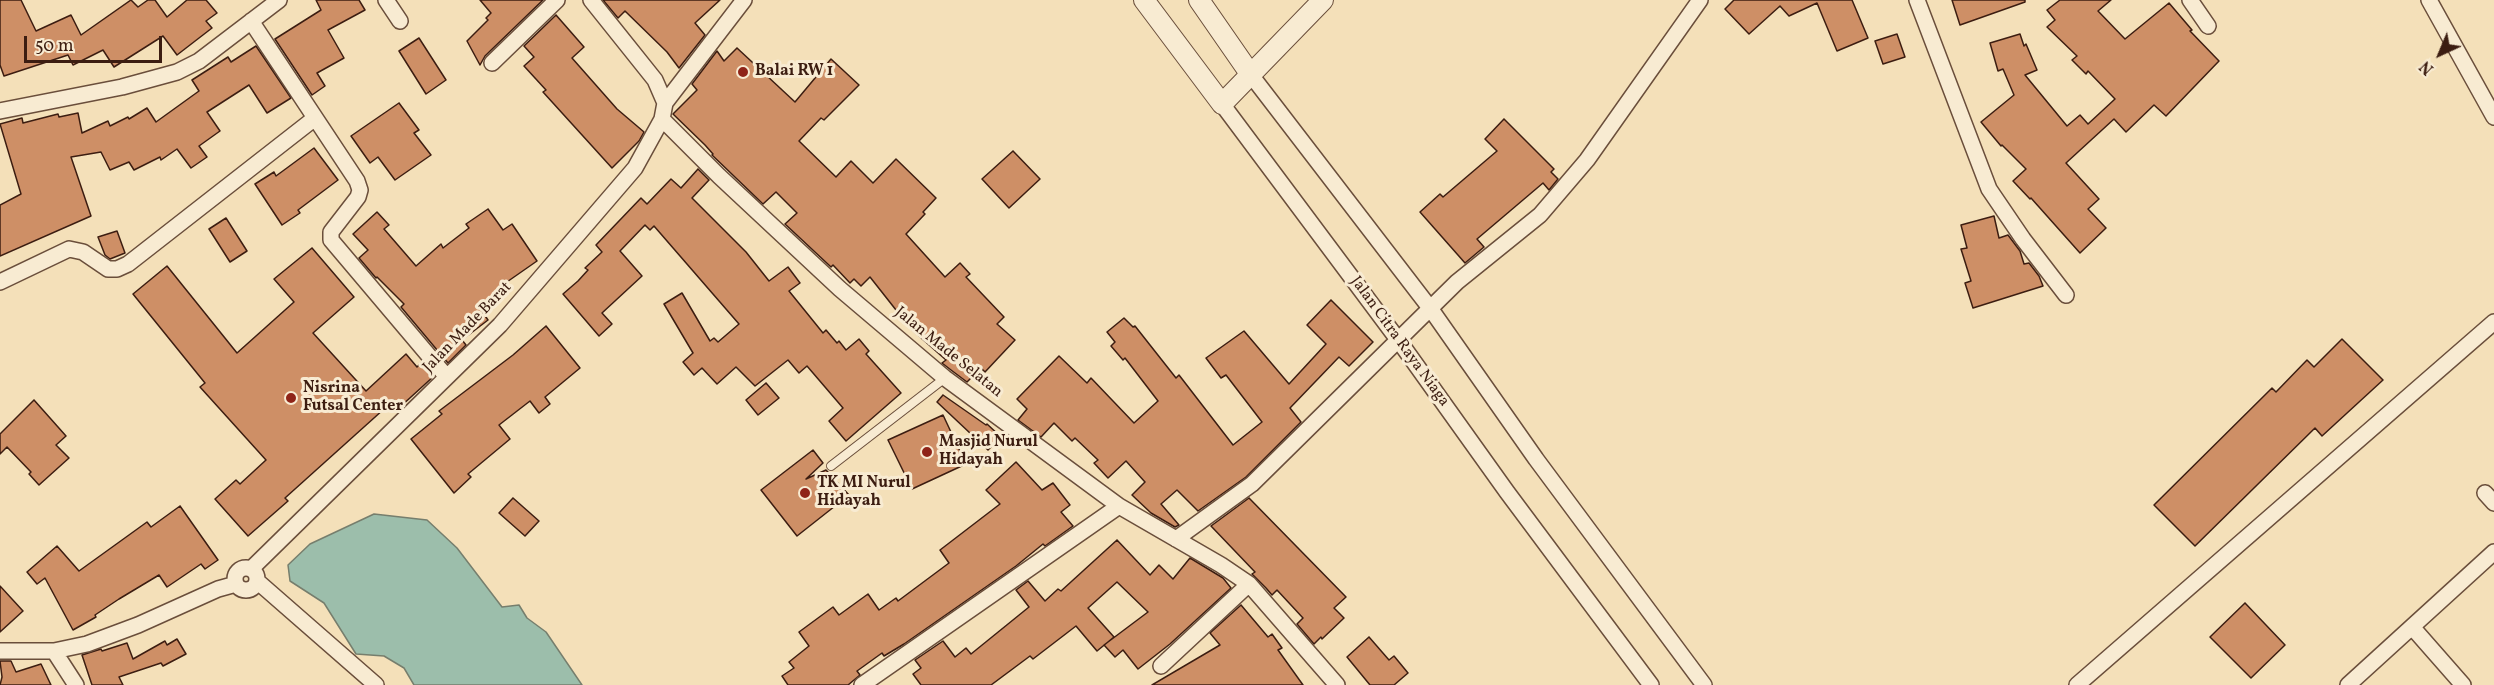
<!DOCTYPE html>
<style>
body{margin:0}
#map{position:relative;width:2494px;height:685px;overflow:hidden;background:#f4e0b9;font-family:Vollkorn,serif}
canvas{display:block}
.north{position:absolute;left:2410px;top:24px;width:60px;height:60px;-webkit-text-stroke:4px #f8ebd2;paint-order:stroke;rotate:224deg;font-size:16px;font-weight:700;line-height:24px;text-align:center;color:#3c1d11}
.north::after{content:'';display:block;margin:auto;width:21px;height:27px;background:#3c1d11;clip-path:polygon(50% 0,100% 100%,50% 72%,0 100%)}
.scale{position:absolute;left:24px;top:36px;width:138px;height:27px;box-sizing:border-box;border:3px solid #3c1d11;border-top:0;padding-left:8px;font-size:18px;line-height:21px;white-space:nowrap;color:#3c1d11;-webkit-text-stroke:4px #f8ebd2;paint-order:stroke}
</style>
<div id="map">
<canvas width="2494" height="685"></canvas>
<div class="north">N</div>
<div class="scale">50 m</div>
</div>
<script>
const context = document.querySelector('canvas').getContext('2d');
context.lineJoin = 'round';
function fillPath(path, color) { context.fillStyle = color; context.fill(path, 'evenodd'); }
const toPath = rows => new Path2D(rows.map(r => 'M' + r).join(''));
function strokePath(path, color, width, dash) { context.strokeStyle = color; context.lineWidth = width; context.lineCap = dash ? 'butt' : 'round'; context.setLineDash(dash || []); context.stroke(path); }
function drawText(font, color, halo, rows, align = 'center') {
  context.font = font + ' Vollkorn,serif'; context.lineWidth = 6; context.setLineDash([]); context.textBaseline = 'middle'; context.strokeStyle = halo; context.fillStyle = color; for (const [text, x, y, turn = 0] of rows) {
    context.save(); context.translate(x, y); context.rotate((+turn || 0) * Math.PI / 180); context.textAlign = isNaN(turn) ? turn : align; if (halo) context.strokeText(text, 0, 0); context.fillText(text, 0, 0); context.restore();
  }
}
const water = toPath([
 [374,514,427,520,457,548,502,607,519,605,527,618,546,632,582,685,414,685,404,668,384,656,356,654,324,603,290,581,288,565,310,544,374,514]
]);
fillPath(water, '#9cbeab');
strokePath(water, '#767e6d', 1.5);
const building = toPath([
 [0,0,21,0,36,31,71,15,81,35,131,0,138,7,148,0,155,0,167,17,187,0,206,0,217,13,206,21,212,28,177,55,163,36,114,67,103,50,73,65,68,55,4,76,0,65,0,0],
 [316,0,359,0,365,10,328,30,344,58,317,73,325,86,312,95,275,39,321,10,316,0],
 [480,0,543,0,485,56,480,65,467,41,488,20,486,18,491,13,480,0],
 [603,0,720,0,695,23,705,35,679,68,667,52,625,11,618,18,603,0],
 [1734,0,1852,0,1868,38,1837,51,1817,3,1789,16,1780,6,1749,34,1725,9,1734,0],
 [1952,0,2025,0,2025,2,1960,25,1952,0],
 [2060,0,2111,0,2098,11,2125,39,2169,3,2192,30,2190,31,2219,61,2166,116,2154,105,2126,132,2114,119,2066,163,2099,199,2088,209,2106,228,2080,253,2031,198,2030,199,2013,181,2026,169,2002,145,2001,146,1981,122,2014,95,2003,69,1998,71,1990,43,2020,34,2024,46,2026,44,2037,70,2025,75,2067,126,2080,115,2088,124,2115,99,2088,71,2086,74,2072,60,2077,56,2047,27,2055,20,2047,10,2060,0],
 [556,15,584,47,572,58,617,109,644,132,639,141,612,168,543,92,546,90,524,66,534,57,524,46,556,15],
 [1897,34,1905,57,1883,64,1875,41,1897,34],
 [419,38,446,80,426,94,399,51,419,38],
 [256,46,291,98,267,113,249,85,207,112,220,131,199,146,207,157,191,168,177,149,161,160,160,157,134,170,129,162,110,170,101,152,71,157,91,216,0,256,0,205,21,194,0,124,22,118,23,123,58,114,59,117,78,113,82,133,108,121,110,126,128,117,129,119,147,108,156,122,199,91,192,80,228,57,231,62,256,46],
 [737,48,795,102,831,59,859,85,824,120,821,118,799,141,836,177,851,161,873,183,896,159,936,198,923,212,925,214,906,234,945,277,960,263,970,274,966,277,1004,317,997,324,1015,340,985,372,981,368,967,382,951,370,942,363,946,360,911,329,870,277,861,286,854,279,850,283,833,265,831,267,785,224,797,213,776,192,763,204,712,155,713,154,705,145,673,114,697,90,692,84,717,51,724,61,737,48],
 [399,103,419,130,414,133,431,155,395,180,378,157,370,163,351,136,399,103],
 [1504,119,1554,169,1551,172,1558,179,1549,190,1543,183,1477,239,1484,247,1465,263,1420,212,1440,194,1443,197,1497,151,1485,139,1504,119],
 [314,148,338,180,298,210,300,213,282,225,255,184,274,172,276,176,314,148],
 [1013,151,1040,179,1009,208,982,179,1013,151],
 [698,169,709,180,692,198,746,252,769,281,788,267,800,283,789,291,823,333,826,330,837,343,839,341,846,350,859,339,869,351,866,354,901,393,846,441,829,421,843,408,807,366,799,373,788,360,755,386,736,367,717,384,702,368,694,375,683,362,693,353,664,304,682,293,710,341,714,338,718,342,739,324,654,226,650,230,645,225,620,251,642,276,602,313,612,324,599,336,563,294,578,281,588,270,585,268,602,252,596,245,641,198,647,204,671,179,681,188,698,169],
 [488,209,503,230,512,224,537,261,504,284,508,290,481,310,488,320,462,340,466,345,448,363,401,307,404,304,377,277,376,278,359,258,368,250,353,234,377,212,389,225,384,229,416,266,441,244,443,248,469,228,466,224,488,209],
 [1994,216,1999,238,2008,235,2020,251,2024,264,2029,263,2039,276,2043,286,1973,308,1965,283,1971,281,1961,249,1967,248,1961,225,1994,216],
 [226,218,247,251,230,262,209,229,226,218],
 [117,231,125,253,110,259,105,255,98,237,117,231],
 [312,248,354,297,313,333,366,391,406,354,417,367,422,362,434,376,400,407,394,400,285,498,288,501,248,536,215,499,236,480,240,484,266,460,200,387,205,383,133,294,167,266,237,353,294,302,274,279,312,248],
 [1331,300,1373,342,1349,366,1339,357,1290,408,1301,422,1246,477,1198,511,1177,490,1161,504,1179,525,1175,527,1151,513,1132,495,1145,482,1126,461,1108,478,1094,463,1098,460,1075,438,1072,441,1054,423,1041,437,1018,420,1027,409,1017,399,1059,356,1087,383,1091,378,1134,423,1158,401,1125,358,1123,360,1111,346,1115,342,1107,332,1124,318,1133,327,1135,326,1176,378,1179,375,1233,445,1262,422,1226,375,1221,378,1206,358,1244,331,1289,384,1326,344,1307,325,1331,300],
 [546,326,580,368,545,397,550,404,539,413,530,401,499,425,510,439,468,474,471,477,454,493,411,439,442,414,439,411,513,355,546,326],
 [2342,339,2383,380,2322,436,2315,428,2195,546,2154,505,2272,388,2276,392,2307,360,2314,367,2342,339],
 [766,383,779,398,758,415,746,400,766,383],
 [943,395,986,425,987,424,1001,437,988,450,937,402,943,395],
 [34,400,66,436,56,445,69,458,39,485,29,474,31,472,7,447,0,454,0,434,34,400],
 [943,415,966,464,912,489,888,440,943,415],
 [813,450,823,463,806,479,826,470,849,495,797,536,761,490,813,450],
 [1016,462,1042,490,1053,483,1070,505,1061,512,1073,526,1045,546,1043,544,1016,566,904,644,884,656,882,653,857,671,860,675,848,685,788,685,782,676,794,668,789,662,809,646,799,632,833,607,839,615,868,594,879,610,896,598,898,601,949,563,940,550,1000,504,986,490,1016,462],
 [513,498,539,521,525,536,499,513,513,498],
 [1249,498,1346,597,1334,608,1344,618,1322,639,1321,637,1314,644,1297,624,1303,618,1277,590,1272,595,1266,588,1252,574,1255,572,1211,526,1249,498],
 [180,506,218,560,205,569,201,564,167,587,159,575,119,599,95,615,96,617,73,630,45,578,37,584,27,572,57,546,79,571,147,522,151,527,180,506],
 [1117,540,1150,575,1159,565,1173,579,1190,558,1223,578,1231,588,1170,644,1138,669,1123,650,1115,657,1104,645,1148,612,1117,582,1088,608,1114,637,1097,651,1076,626,1033,659,1030,656,991,685,921,685,913,674,921,668,915,660,943,641,955,657,966,648,971,654,1029,607,1016,590,1028,581,1045,601,1058,589,1061,591,1117,540],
 [0,586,23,611,0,632,0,586],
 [2245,603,2285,645,2251,678,2210,637,2245,603],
 [1241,605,1268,637,1272,634,1282,648,1278,650,1303,685,1152,685,1220,645,1210,633,1241,605],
 [1369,637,1389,660,1394,656,1408,673,1394,685,1370,685,1347,657,1369,637],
 [177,639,186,654,163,666,161,663,119,677,123,685,92,685,82,655,101,649,102,651,127,643,133,659,165,641,167,645,177,639],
 [0,661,11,661,16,672,41,664,51,685,0,685,2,677,0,661]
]);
fillPath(building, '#ce8f66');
strokePath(building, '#3c1d11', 1.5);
const service = toPath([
 [831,466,945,378]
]);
const minor = toPath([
 [386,0,400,21],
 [591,0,655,80,665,103,662,119,719,176,840,289,945,378,1119,506,1221,565,1249,584,1337,685],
 [1917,0,1989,189,2023,239,2066,295],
 [2190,0,2208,26],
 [2429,0,2494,117],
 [251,21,357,181,360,190,358,197,331,232,331,240,446,376],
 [492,63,557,0],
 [1251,75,1430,308,1536,459,1704,685],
 [665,103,744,0],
 [1222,104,1399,341,1507,492,1651,685],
 [0,111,122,87,177,72,199,61,279,0],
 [0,282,69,249,83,252,108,269,117,269,128,264,315,118],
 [2485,493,2494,503],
 [1176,539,1252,484,1457,282,1540,215,1587,160,1700,0],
 '235 579a11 11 0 1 1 22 0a11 11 0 1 1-22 0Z',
 [251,569,500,325,635,168,662,119],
 [257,581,376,685],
 [2413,628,2463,685],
 [0,651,54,651,87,644,138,625,218,589,236,584],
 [54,651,76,685],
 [1161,666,1249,584],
 [862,685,1119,506],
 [2077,685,2494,322],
 [2348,685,2494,552]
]);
const tertiary = toPath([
 [1144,0,1222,104,1323,0],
 [1199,0,1251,75]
]);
strokePath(service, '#6a4e3b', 10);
strokePath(minor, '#6a4e3b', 18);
strokePath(tertiary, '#6a4e3b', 22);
strokePath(service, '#f8ebd2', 8);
strokePath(minor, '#f8ebd2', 15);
strokePath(tertiary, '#f8ebd2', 20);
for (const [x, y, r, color] of [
 [743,72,6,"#8f2418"],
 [291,398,6,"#8f2418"],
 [927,452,6,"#8f2418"],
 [805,493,6,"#8f2418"]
]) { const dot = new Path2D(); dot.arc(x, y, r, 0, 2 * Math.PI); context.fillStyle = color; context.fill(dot); strokePath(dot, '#f8ebd2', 2); }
drawText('bold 16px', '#3c1d11', '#f8ebd2', [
 ["Balai RW 1",755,72],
 ["Nisrina",303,389],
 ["Futsal Center",303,407],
 ["Masjid Nurul",939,443],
 ["Hidayah",939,461],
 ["TK MI Nurul",817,484],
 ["Hidayah",817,502]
], 'left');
drawText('16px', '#3c1d11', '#f8ebd2', [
 ["Jalan Made Barat",468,328,-46],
 ["Jalan Citra Raya Niaga",1399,342,54],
 ["Jalan Made Selatan",948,353,39]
]);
</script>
